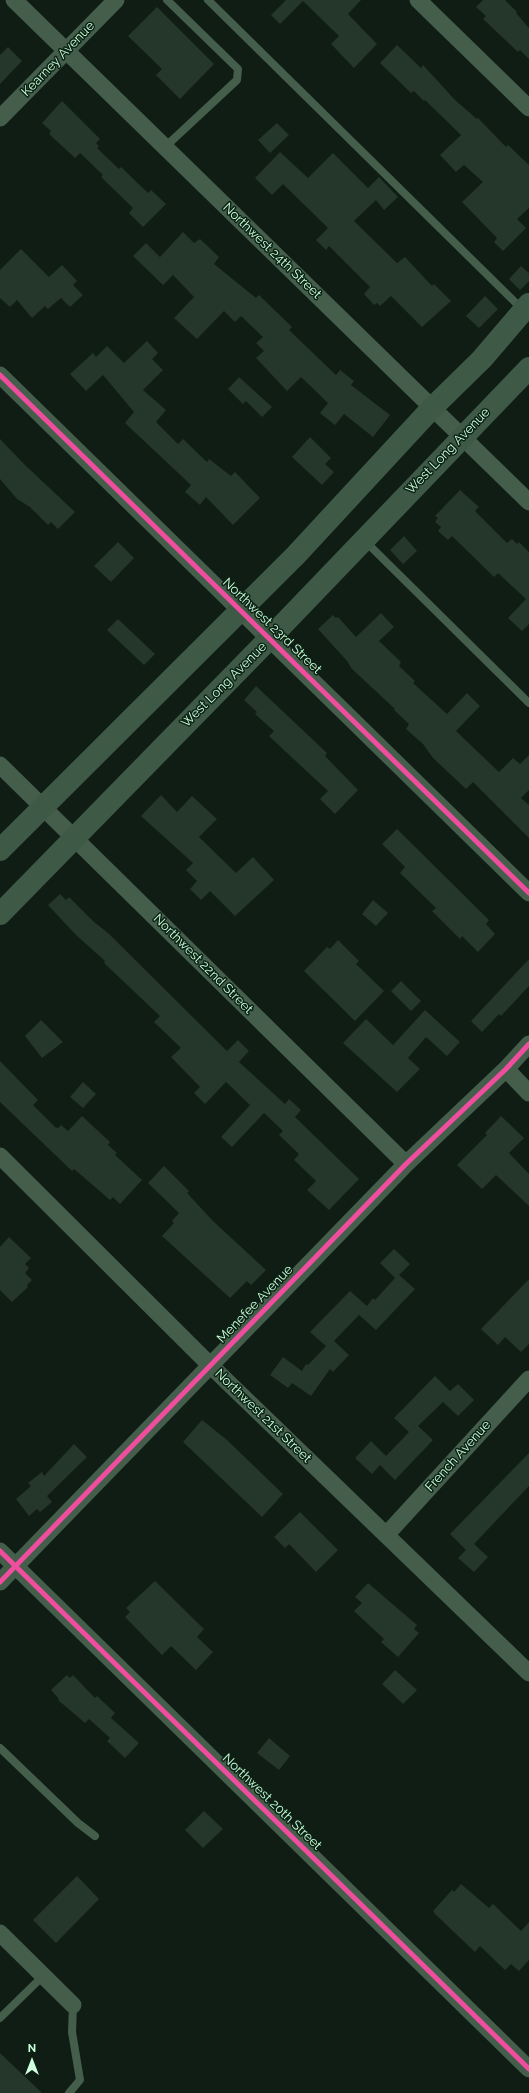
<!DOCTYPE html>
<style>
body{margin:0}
#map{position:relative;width:529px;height:2093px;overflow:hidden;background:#101d15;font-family:Raleway,sans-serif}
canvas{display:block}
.north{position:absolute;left:12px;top:2041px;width:40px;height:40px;-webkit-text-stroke:3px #0b2214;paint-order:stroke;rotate:0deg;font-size:11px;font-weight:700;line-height:16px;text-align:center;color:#cdffdc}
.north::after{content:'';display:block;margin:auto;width:14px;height:18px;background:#cdffdc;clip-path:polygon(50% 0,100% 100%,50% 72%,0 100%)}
</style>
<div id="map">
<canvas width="529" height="2093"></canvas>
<div class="north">N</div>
</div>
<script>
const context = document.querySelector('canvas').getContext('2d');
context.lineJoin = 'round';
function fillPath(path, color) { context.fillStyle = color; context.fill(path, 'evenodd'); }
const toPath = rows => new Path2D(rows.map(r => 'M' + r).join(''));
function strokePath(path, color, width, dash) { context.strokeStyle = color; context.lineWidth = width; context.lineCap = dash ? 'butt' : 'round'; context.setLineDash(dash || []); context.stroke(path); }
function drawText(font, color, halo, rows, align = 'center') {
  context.font = font + ' Raleway,sans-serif'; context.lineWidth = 3; context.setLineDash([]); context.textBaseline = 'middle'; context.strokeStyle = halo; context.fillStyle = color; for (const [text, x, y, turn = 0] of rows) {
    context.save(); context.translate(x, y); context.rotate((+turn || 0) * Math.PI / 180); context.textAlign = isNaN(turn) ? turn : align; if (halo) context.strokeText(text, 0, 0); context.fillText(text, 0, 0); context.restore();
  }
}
fillPath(toPath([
 [286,0,361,0,348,14,377,44,354,68,331,44,339,36,303,1,280,24,271,15],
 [483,0,505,0,517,12,516,13,529,28,529,59,520,50,518,52,483,19,486,16,476,7],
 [157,7,214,64,180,99,156,75,162,69,128,36],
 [397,45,421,68,423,65,456,101,477,119,478,118,506,147,508,145,529,165,529,208,517,219,526,228,503,251,494,242,497,238,462,202,483,182,464,165,456,172,440,155,461,135,425,100,424,101,414,91,411,93,380,63],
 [8,47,22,61,0,84,0,55],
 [62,101,100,139,96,143,99,146,97,148,119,169,121,167,148,193,151,190,166,204,143,227,129,213,133,208,101,177,103,175,80,153,75,158,49,134,51,131,42,123],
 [277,123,289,135,270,153,258,140],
 [280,152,308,178,333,153,368,188,379,177,398,197,384,210,376,200,354,221,397,263,405,257,432,286,434,284,451,301,422,327,391,296,380,306,377,303,374,305,364,294,370,287,329,246,326,250,316,240,328,228,283,184,272,195,255,178],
 [183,232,194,243,200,239,219,257,214,264,256,298,259,295,292,327,289,330,336,375,340,370,354,381,351,385,390,415,373,437,344,414,335,425,320,413,328,403,301,377,287,391,256,358,264,351,256,343,263,337,241,316,235,322,224,311,197,339,174,318,194,297,173,275,163,285,133,256,146,243,160,257],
 [21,249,49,277,62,265,77,281,73,285,83,295,70,307,61,298,48,309,45,306,32,318,17,300,10,307,0,298,0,270],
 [521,266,529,273,529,281,520,290,509,279],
 [485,296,498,309,479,328,466,316],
 [147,341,158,353,152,359,163,370,143,390,166,410,156,422,178,444,183,439,207,462,209,459,231,476,235,472,260,498,233,525,206,497,200,505,185,492,191,485,125,423,134,412,103,375,86,391,70,374,93,353,96,357,107,346,124,363],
 [239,377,272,407,262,417,246,401,243,404,228,389],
 [310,437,331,458,325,464,334,472,322,485,292,457],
 [0,439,25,465,75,512,58,529,51,522,48,525,30,507,17,499,0,479],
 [460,490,479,507,475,511,507,543,512,539,517,544,519,542,529,552,529,624,522,631,508,618,526,599,498,573,494,577,452,536,448,540,438,531,441,527,435,522,438,518,435,516],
 [404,536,417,551,403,564,390,550],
 [118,542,134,558,111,582,94,566],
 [381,613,394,627,379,641,401,662,399,666,415,681,413,683,447,714,467,693,480,706,456,731,499,772,513,758,520,764,529,755,529,790,521,798,529,805,529,838,473,782,466,789,433,758,423,744,406,729,409,724,394,710,395,709,352,669,347,661,318,629,333,615,336,618,338,617,356,637],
 [118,619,155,654,144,665,107,630],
 [256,686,327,753,325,756,358,790,335,814,320,799,328,791,271,738,269,736,274,731,255,714,257,712,244,700],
 [161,795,177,812,192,796,217,819,199,837,236,873,253,857,274,880,235,916,210,891,201,900,190,889,197,881,186,870,193,863,141,816],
 [397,829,489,920,486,924,495,934,478,952,462,936,460,939,432,911,436,908,400,873,405,867,382,844],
 [60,894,66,900,69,897,94,922,108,933,227,1051,238,1040,249,1051,239,1062,285,1104,289,1099,301,1110,295,1117,359,1179,329,1210,307,1190,316,1181,294,1160,299,1154,279,1135,283,1131,264,1113,232,1147,221,1137,250,1105,226,1082,205,1104,194,1093,200,1087,171,1057,181,1048,154,1022,160,1016,104,963,105,961,76,935,48,905],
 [373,900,388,913,376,926,362,914],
 [338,940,359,961,356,964,384,991,355,1021,304,971,327,947,330,949],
 [529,959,529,986,501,1016,499,1014,482,1032,471,1021],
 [401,981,421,1001,411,1011,391,991],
 [425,1010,460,1042,447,1056,426,1037,408,1058,420,1069,397,1092,343,1043,366,1019,393,1045],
 [41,1020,63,1042,42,1058,25,1036],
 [0,1061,38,1100,33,1105,55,1127,58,1128,61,1125,68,1131,82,1116,110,1142,108,1145,117,1153,115,1155,142,1180,120,1204,113,1197,110,1200,74,1169,72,1171,0,1102],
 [83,1082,96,1094,83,1108,70,1097],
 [501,1116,524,1138,509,1153,529,1174,529,1206,496,1175,482,1189,457,1165,487,1135,485,1133],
 [164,1166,189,1191,187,1193,213,1221,266,1270,251,1285,247,1281,230,1298,162,1236,174,1223,172,1221,179,1213,148,1183],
 [9,1237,31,1258,25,1264,29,1268,25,1273,32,1280,27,1285,28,1287,12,1302,0,1290,0,1247],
 [394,1249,410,1264,399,1275,415,1289,376,1330,359,1315,334,1341,349,1355,333,1372,330,1369,311,1396,292,1383,288,1388,270,1375,283,1357,302,1371,306,1364,308,1365,326,1346,310,1332,350,1291,367,1306,373,1298,375,1300,395,1278,380,1263],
 [529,1279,529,1344,521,1352,505,1337,498,1345,481,1329],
 [435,1376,450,1391,458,1384,474,1400,458,1416,443,1402,418,1426,433,1440,395,1480,380,1465,372,1474,355,1458,371,1441,386,1456,409,1432,394,1418],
 [202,1420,227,1440,283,1494,262,1517,183,1442],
 [74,1444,87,1457,47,1496,52,1502,40,1512,37,1509,29,1516,16,1499,31,1486,28,1483,42,1472,44,1476],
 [529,1453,529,1486,474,1544,488,1557,474,1572,458,1558,466,1550,450,1534],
 [300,1512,338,1550,316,1572,289,1544,285,1548,274,1537],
 [155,1581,204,1629,197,1637,213,1652,196,1670,171,1646,162,1655,125,1617,130,1612,126,1608],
 [368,1583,417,1625,414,1629,419,1633,398,1657,381,1642,384,1639,354,1611,362,1603,355,1597],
 [395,1670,417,1690,403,1704,382,1684],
 [67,1675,70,1678,73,1675,95,1698,97,1696,115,1713,111,1718,139,1743,125,1758,107,1741,110,1738,89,1719,85,1723,58,1700,59,1699,51,1690],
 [269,1738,290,1756,279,1770,257,1753],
 [204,1811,223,1829,203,1848,185,1830],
 [77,1876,99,1899,56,1943,33,1920],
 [461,1884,489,1908,493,1904,521,1931,529,1922,529,1960,519,1971,511,1964,505,1970,480,1946,475,1952,435,1914,433,1911,452,1890,454,1892],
 [0,2053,42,2093,0,2093]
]), '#25362b');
strokePath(toPath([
 [208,0,523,310],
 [165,147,237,80,238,69,167,0],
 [364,540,529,703],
 [0,1748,78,1823,95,1836],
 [0,2018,43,1976],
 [69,2093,80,2080,72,2032,73,2005]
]), '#445e4b', 8);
strokePath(toPath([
 [14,0,529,502],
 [418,0,529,108],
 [0,118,116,0],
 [0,375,529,893],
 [0,765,406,1164],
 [506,1069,529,1093],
 [0,1156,211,1366,529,1673],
 [387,1534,529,1379],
 [0,1551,529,2069],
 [0,1582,406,1164,506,1069,529,1044],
 [0,1933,73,2005]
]), '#445e4b', 17);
strokePath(toPath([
 [0,850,296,555,432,408,482,359,529,304],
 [0,914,269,639,529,368]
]), '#3f5947', 22);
strokePath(toPath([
 [0,375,529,893],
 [0,1551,529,2069],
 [0,1582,406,1164,506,1069,529,1044]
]), '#ef4d9e', 5);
drawText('13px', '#cdffdc', '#0b2214', [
 ["Kearney Avenue",58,59,-46],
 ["Northwest 24th Street",272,251,44],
 ["West Long Avenue",448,451,-46],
 ["Northwest 23rd Street",272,626,44],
 ["West Long Avenue",224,685,-45],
 ["Northwest 22nd Street",203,964,45],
 ["Menefee Avenue",255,1304,-46],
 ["Northwest 21st Street",263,1416,44],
 ["French Avenue",458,1456,-48],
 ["Northwest 20th Street",272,1802,44]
]);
</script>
